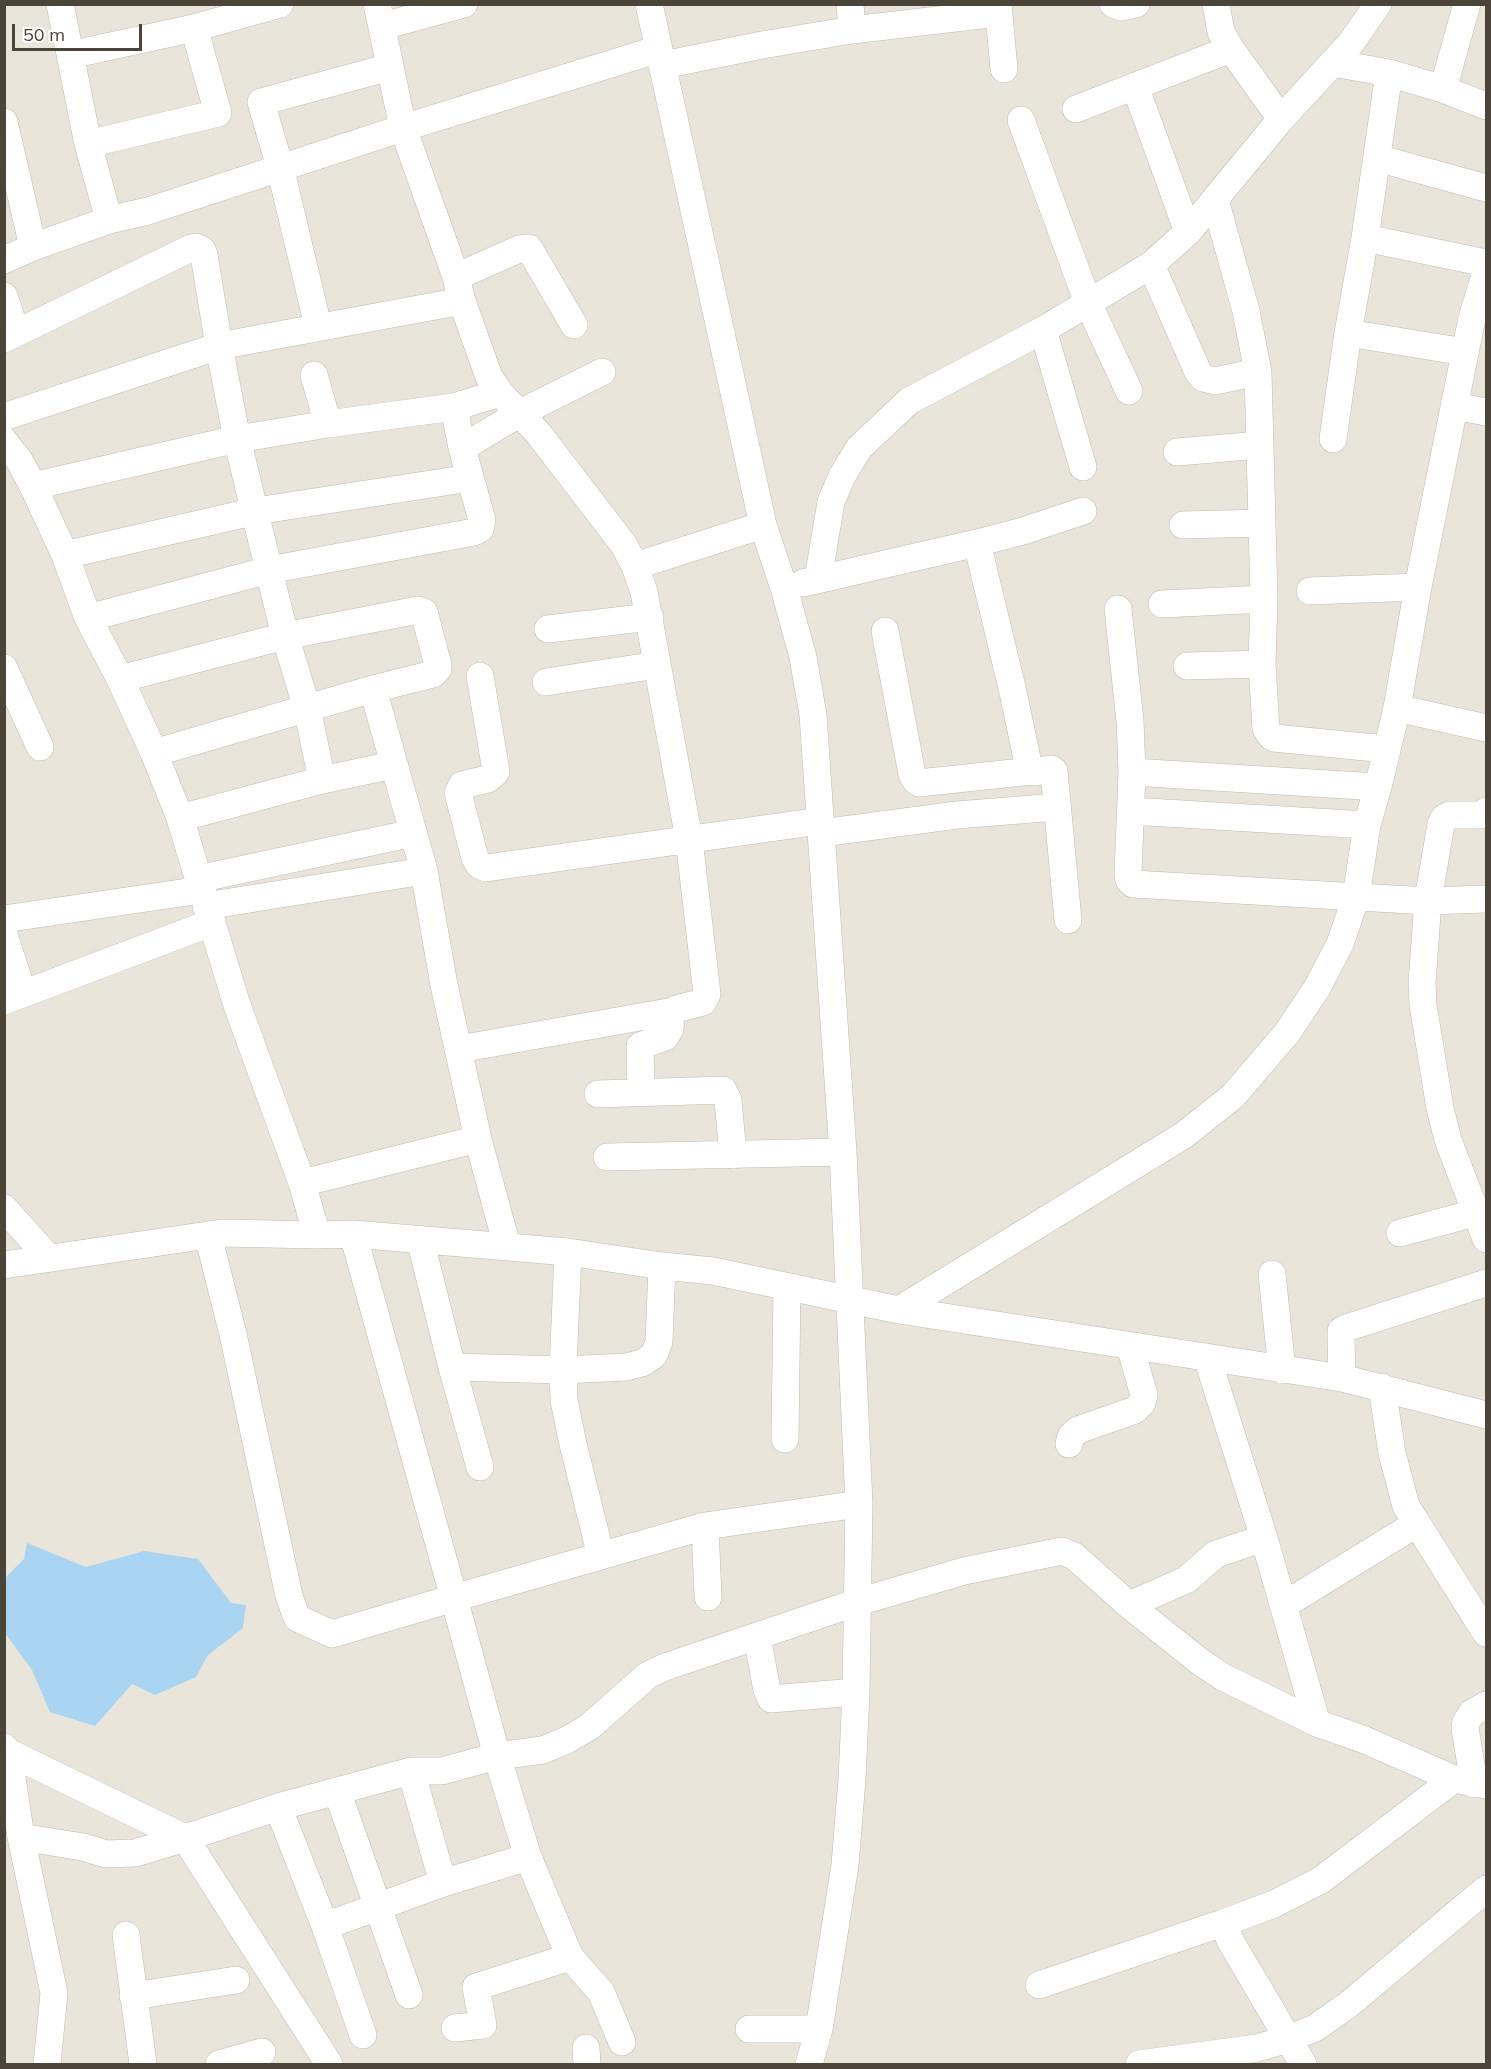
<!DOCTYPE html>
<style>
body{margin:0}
#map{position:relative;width:1491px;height:2069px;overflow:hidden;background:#f6f3ec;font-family:Mulish,sans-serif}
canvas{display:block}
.frame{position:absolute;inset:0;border:6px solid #4b4439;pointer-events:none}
.scale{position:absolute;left:12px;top:24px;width:130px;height:27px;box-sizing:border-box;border:3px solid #4b4439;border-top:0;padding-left:8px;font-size:18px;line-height:21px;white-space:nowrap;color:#4b4439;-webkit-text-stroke:4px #fff;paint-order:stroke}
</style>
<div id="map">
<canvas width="1491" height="2069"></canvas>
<div class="frame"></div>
<div class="scale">50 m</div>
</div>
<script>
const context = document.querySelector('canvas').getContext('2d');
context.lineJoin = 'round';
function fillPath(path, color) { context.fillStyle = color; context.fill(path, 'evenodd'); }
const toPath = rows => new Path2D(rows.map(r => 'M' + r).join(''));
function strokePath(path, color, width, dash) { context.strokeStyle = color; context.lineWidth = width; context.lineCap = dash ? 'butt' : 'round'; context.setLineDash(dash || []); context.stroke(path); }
fillPath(toPath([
 [5,5,1486,5,1486,2064,5,2064]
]), '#eae5da');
fillPath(toPath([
 [27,1543,86,1567,144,1551,198,1559,231,1603,246,1605,243,1628,208,1655,196,1677,155,1695,132,1684,95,1726,50,1712,32,1670,5,1633,5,1578,24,1559]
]), '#a9d4f2');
const minor = toPath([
 [60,4,88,144,109,220],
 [377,4,403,128,456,277,462,301,489,377,500,393,538,433,624,545,635,566,644,592,689,839,707,994,703,1002,676,1009,671,1013,670,1029,665,1037,640,1046,641,1092],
 [649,4,763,525,784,588,803,657,813,715,843,1152,859,1504,856,1692,852,1779,845,1865,819,2029,809,2064],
 [850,4,852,30],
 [998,4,1004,69],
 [1113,4,1121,7,1136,4],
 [1216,4,1221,32,1231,49,1281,119],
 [383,26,464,4],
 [70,55,194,28,280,4],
 [1333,63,1389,73,1443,89,1486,106],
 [663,65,762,45,852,30,998,13],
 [1135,86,1188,232],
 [1443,89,1467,4],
 [1076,109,1231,49],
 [1021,120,1088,303,1129,391],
 [4,122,33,247],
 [88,144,218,113,194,28],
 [1377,158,1486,188],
 [1215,200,1246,311,1258,372,1264,599,1262,664,1266,729,1271,736,1274,738,1386,749],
 [1365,238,1486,263],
 [4,260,33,247,109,220,148,211,403,128,659,49],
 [1151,265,1198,372,1203,378,1215,381,1258,372],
 [456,277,519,249,529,248,574,325],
 [4,296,16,333],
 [318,326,280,167,261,102,390,67],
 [1043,330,1083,467],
 [1348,333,1365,238,1389,73],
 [4,339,191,248,196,247,202,250,204,255,219,346,237,439,285,636,307,708,322,780],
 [314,375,328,424],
 [1454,406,1486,412],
 [4,417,219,346,462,301],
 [1333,439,1348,333,1465,352],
 [4,441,19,460,33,486,65,555,88,618,120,679,154,753,180,818,237,1005,302,1183,317,1235],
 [462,448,520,413,602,372],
 [1177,452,1260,445],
 [33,486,237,439,328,424,454,407,500,393],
 [1183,525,1262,523],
 [977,543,1013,692,1029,768,1035,772,1051,769,1054,771,1068,920],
 [65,555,256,511,470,478],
 [635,566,763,525],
 [818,579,831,502,842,476,859,448,909,401,1043,330,1151,265,1188,232,1281,119,1351,43,1378,4],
 [803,583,977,543,1023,531,1083,511],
 [1310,591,1418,587],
 [1162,604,1264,599],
 [1118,609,1130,721,1132,772,1128,873,1129,880,1133,884,1428,901,1486,899],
 [88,618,269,570,474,532,480,529,482,520,462,448,454,407],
 [548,629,650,617],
 [885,631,912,774,916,781,919,783,1032,771],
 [1187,666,1262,664],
 [4,668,40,747],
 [480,676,496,771,494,774,488,779,462,785,458,793,475,858,479,865,486,868,820,821],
 [120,679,285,636,418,610,424,612,438,665,438,669,433,674,373,689,154,753],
 [546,682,657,665],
 [373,689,424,871,444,985,478,1139,507,1246],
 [1397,708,1486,728],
 [1132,772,1378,787],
 [1131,811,1367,825],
 [1486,811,1482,815,1449,815,1444,818,1441,824,1428,901,1422,983,1423,1005,1440,1108,1448,1140,1486,1239],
 [180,818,322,780,393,765],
 [822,833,957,815,1057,807],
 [198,879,413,833],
 [206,906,424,871],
 [4,919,201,890],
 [4,935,23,994],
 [4,1001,211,923],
 [459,1049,674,1011],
 [598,1094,723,1090,728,1100,733,1155],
 [607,1157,843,1152],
 [302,1183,478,1139],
 [4,1208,49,1258],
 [1400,1233,1478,1212],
 [208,1235,233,1334,289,1596,297,1618,332,1634,454,1598,353,1234],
 [420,1239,452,1367,480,1467],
 [568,1252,563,1370,564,1400,573,1444,601,1556],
 [4,1265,222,1233,317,1235,353,1234,568,1252,662,1266,713,1271,899,1310,1342,1378,1486,1415],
 [1272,1274,1282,1370],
 [899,1310,1184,1135,1233,1096,1287,1033,1317,988,1340,944,1356,897,1367,825,1378,787,1397,708,1418,587,1472,318,1486,272],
 [1207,1357,1264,1538,1317,1723],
 [452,1367,563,1370,626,1367,642,1363,654,1355,659,1342,662,1266],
 [1342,1378,1341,1337,1341,1331,1346,1328,1486,1283],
 [1382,1387,1392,1453,1406,1506,1486,1633],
 [785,1439,787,1287],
 [1069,1444,1071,1436,1078,1430,1135,1410,1142,1403,1144,1395,1130,1346],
 [705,1526,708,1597],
 [1129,1605,1186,1580,1216,1554,1264,1538],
 [1284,1605,1416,1524],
 [757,1637,767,1690,771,1699,856,1692],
 [4,1747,8,1752,185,1838],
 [8,1752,21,1837,54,1993,47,2064],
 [411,1771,443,1883],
 [1474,1784,1465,1728,1466,1722,1472,1713,1486,1705],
 [337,1791,409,1995],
 [278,1807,325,1926,363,2035],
 [21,1837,83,1847,106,1854,135,1853,185,1838],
 [325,1926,443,1883,528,1857],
 [126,1935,143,2064],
 [1039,1985,1223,1923],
 [133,1996,236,1980],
 [455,2028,483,2025,476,1987,570,1957],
 [749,2029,819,2029],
 [622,2042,601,1992,570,1957,528,1857,497,1756,454,1598,705,1526,859,1504],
 [586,2048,587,2064],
 [219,2064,262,2052],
 [329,2064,185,1838,278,1807,411,1771,442,1771,497,1756,543,1750,567,1740,589,1727,648,1675,665,1667,858,1602,964,1571,1062,1551,1074,1556,1129,1605,1199,1661,1223,1677,1317,1723,1365,1740,1454,1779,1486,1785],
 [1139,2064,1257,2048,1288,2039,1315,2028,1348,2005,1486,1889],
 [1303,2064,1231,1942,1223,1923,1274,1904,1321,1880,1454,1779]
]);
strokePath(minor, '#c2bbae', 28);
strokePath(minor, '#fff', 27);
</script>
